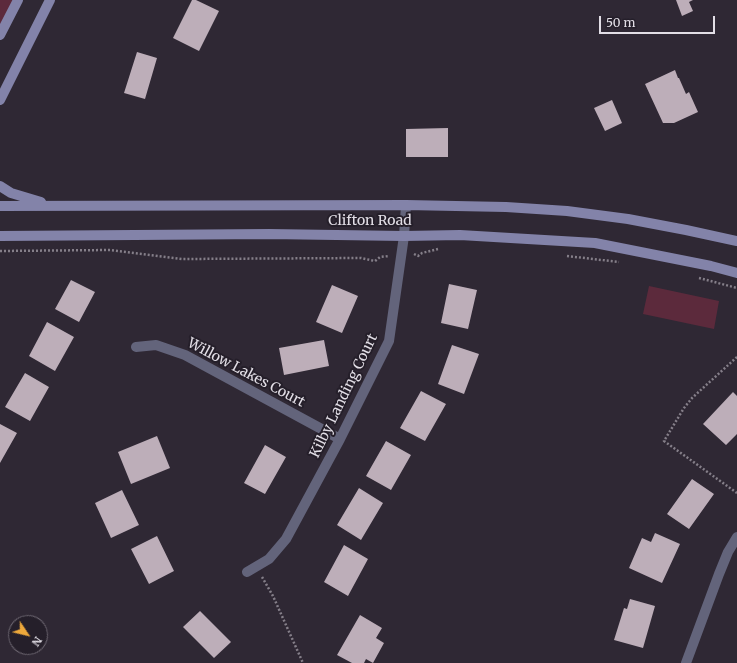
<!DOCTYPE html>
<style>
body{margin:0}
#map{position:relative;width:737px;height:663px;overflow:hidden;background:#2f2834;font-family:Merriweather,serif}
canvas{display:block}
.north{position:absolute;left:8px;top:615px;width:40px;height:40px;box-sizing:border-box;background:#251f2a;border:1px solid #716b75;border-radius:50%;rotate:125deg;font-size:11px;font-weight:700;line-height:16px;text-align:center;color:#e2dee6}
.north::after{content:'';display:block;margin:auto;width:14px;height:18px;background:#eda83b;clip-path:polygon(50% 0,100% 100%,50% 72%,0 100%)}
.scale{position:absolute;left:599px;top:16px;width:116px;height:18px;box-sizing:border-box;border:2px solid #e2dee6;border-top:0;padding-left:5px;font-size:12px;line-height:14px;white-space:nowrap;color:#e2dee6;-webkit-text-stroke:3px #251f2a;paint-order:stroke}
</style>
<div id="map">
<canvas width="737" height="663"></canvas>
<div class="north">N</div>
<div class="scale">50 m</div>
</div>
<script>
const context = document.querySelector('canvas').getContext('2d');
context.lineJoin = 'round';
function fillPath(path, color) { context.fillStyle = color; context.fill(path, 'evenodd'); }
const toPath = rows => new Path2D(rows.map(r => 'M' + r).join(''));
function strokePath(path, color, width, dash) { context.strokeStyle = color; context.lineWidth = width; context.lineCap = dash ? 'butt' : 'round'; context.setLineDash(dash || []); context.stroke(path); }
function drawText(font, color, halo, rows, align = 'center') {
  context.font = font + ' Merriweather,serif'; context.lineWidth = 4; context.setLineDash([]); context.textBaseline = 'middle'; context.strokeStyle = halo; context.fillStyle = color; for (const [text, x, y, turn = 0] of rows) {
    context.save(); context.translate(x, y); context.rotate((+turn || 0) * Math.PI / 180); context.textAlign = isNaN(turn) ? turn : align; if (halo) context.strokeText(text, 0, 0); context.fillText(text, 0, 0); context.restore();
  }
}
fillPath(toPath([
 [0,0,18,0,0,35],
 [649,286,719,301,714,329,643,314]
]), '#5c2a3c');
fillPath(toPath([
 [192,0,196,0,219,11,199,51,173,38],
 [676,0,693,0,689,2,693,11,682,16],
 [137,52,157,58,145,99,124,93],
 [675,70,678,78,679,78,686,94,689,92,698,112,674,123,663,123,645,84],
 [612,100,622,123,605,131,594,108],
 [448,128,448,157,406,157,406,129],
 [71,280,95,292,79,322,55,309],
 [449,284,477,290,468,329,441,323],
 [332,285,358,296,342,333,316,322],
 [47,322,74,337,55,371,29,356],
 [324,340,329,366,284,375,279,348],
 [452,345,479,354,464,394,438,384],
 [25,373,49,387,30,421,5,407],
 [421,391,446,404,425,441,400,428],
 [733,392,737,396,737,434,726,445,703,424],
 [0,424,17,433,0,463],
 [157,436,170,468,131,484,118,452],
 [386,441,411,455,391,490,366,476],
 [265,445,286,457,265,494,244,483],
 [692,479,714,494,689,529,667,514],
 [359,488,383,503,361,540,337,525],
 [122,490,139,525,111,538,95,503],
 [655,533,680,544,662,583,629,568,642,538,651,542],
 [157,536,174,571,149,584,131,549],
 [344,545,368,559,348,596,324,582],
 [630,599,655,606,643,648,614,640,624,608,627,609],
 [200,611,231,642,214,658,183,627],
 [360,615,382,628,376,638,384,643,373,663,366,659,364,663,352,663,337,655]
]), '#bdaeb9');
strokePath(toPath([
 [0,251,110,250,182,259,361,258,375,261,380,257,389,256],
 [414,254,418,256,422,253,438,249],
 [567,256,619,262],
 [699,278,737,288],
 [737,357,692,398,684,408,664,441,737,493],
 [262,577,273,596,303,663]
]), '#857f89', 2.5, [2, 2]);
strokePath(toPath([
 [136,347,156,345,185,355,340,439],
 [247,572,269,559,286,539,340,439,389,341,404,236,406,205],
 [686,663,719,574,728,552,737,537]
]), '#63647b', 10);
strokePath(toPath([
 [0,35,18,0],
 [0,100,50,0],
 [0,186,11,193,41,202],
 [0,206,406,205,506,207,567,211,628,219,686,230,737,241],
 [0,236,269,234,404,236,460,235,595,243,711,266,737,273]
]), '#8383a9', 10);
drawText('14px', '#e2dee6', '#251f2a', [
 ["Clifton Road",370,221],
 ["Willow Lakes Court",246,373,28],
 ["Kilby Landing Court",344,396,-64]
]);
</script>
